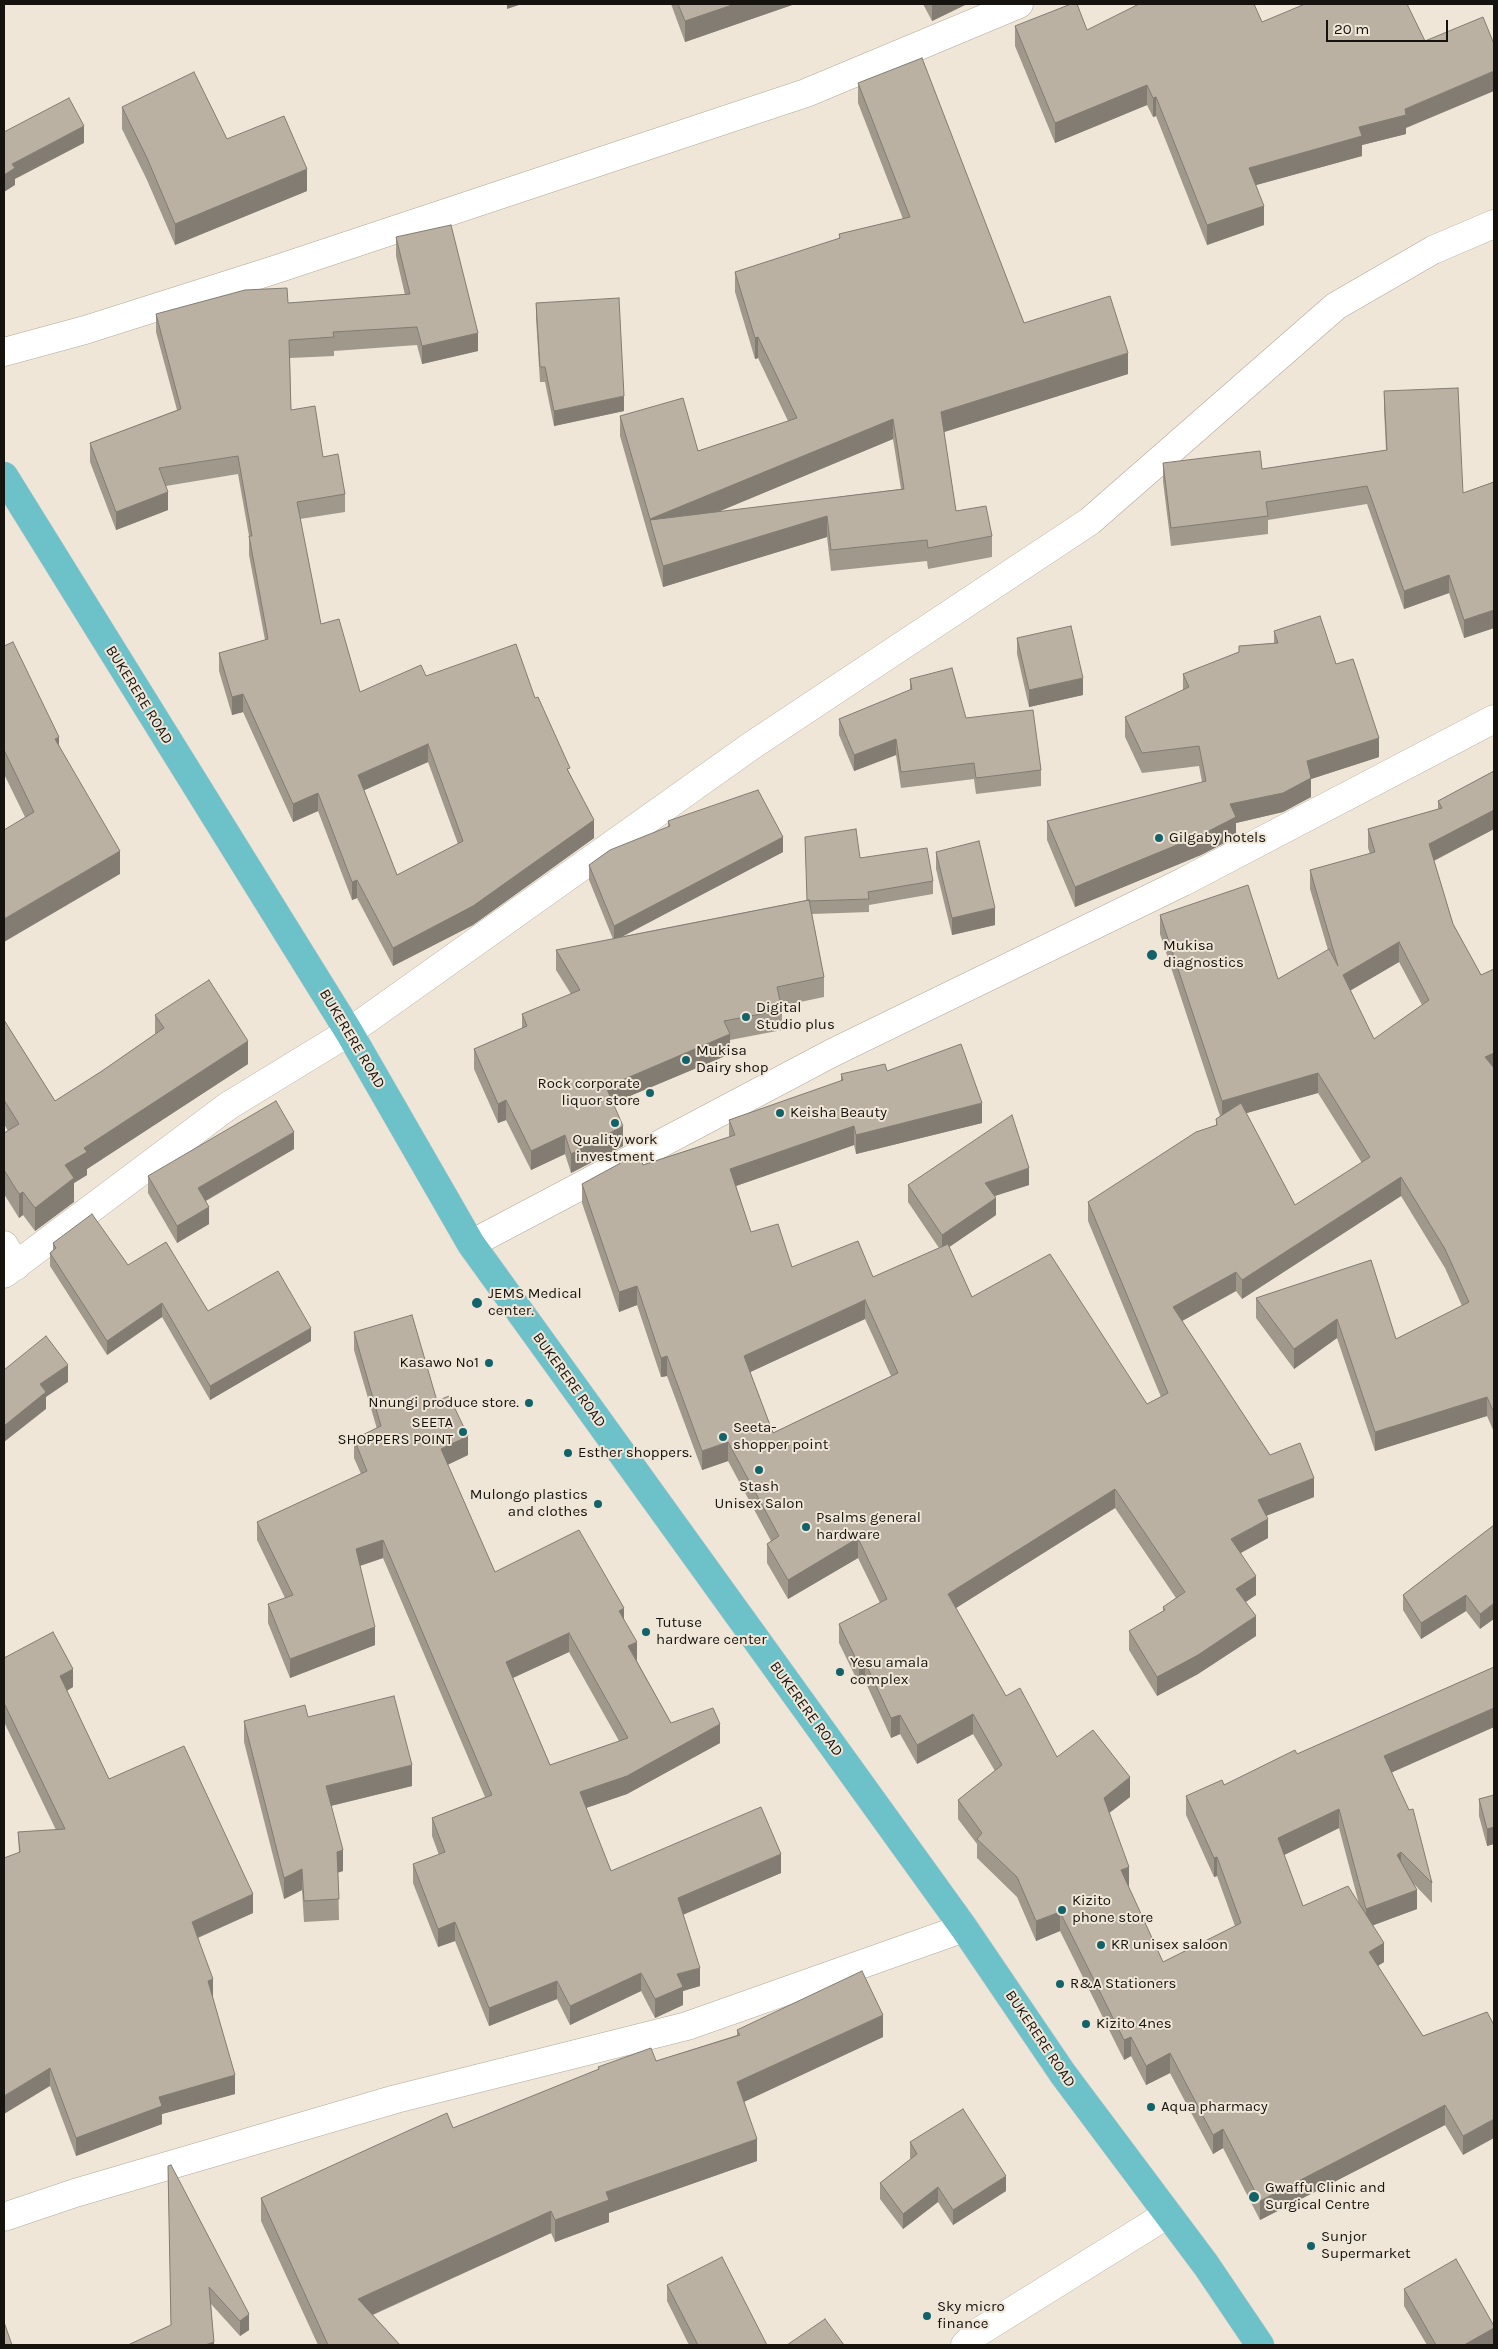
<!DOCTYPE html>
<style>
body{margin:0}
#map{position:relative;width:1498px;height:2349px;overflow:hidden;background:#f0e6d7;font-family:Karla,sans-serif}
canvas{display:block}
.frame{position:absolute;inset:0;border:5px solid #16130e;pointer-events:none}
.scale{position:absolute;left:1326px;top:20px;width:122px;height:22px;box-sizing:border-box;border:2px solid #16130e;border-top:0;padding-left:6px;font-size:15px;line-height:18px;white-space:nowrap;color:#16130e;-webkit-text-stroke:4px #f0e6d7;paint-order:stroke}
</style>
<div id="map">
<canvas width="1498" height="2349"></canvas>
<div class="frame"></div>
<div class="scale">20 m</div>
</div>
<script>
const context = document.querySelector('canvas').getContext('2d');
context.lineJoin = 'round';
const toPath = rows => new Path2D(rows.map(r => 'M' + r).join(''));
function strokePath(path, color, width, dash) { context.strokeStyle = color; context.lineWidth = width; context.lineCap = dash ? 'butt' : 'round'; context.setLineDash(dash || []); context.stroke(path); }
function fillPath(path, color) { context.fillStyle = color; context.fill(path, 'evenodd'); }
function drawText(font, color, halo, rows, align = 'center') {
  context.font = font + ' Karla,sans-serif'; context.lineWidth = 4; context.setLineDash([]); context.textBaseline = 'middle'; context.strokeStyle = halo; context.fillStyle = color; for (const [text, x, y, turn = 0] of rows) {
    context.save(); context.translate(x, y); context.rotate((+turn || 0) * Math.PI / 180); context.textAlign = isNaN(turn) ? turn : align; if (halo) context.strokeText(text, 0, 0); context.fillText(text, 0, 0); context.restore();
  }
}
const minor = toPath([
 [4,352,85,330,274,270,806,93,1019,4],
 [471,1244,832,1053,1183,882,1494,719],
 [4,1245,16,1266],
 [4,1274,228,1106,349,1032,751,746,1090,521,1336,306,1433,250,1494,224],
 [4,2217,75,2193,396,2099,687,2026,964,1928],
 [965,2345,977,2333,1168,2214]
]);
const major = toPath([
 [4,476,349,1032,471,1244,964,1928,1063,2074,1206,2265,1260,2345]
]);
strokePath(minor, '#b1a89a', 29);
strokePath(major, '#cccbca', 29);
strokePath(minor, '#fff', 28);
strokePath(major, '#6dc2ca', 28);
fillPath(toPath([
 [671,4,795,4,685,42],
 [923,4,967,4,932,21],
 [1262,22,1406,128,1406,134,1362,145,1362,156,1256,185,1264,225,1207,245,1156,116,1153,117,1147,105,1055,143,1015,46,1015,26,1087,30],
 [858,83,1024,323,1128,374,944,432,956,511,992,536,992,557,928,569,927,561,831,571,827,537,663,587,620,436,620,416,698,451,788,421,758,358,755,359,735,292,735,272,839,239,839,234,903,219,858,103],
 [893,439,901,489,718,512],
 [122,107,307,191,175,245,147,180,122,129],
 [396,237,478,351,422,364,417,345,334,351,334,356,290,358,291,410,323,457,345,494,345,512,300,519,321,624,360,692,426,676,535,698,570,774,594,838,473,925,393,966,357,898,352,900,318,811,293,822,243,712,232,715,219,671,219,653,265,640,249,555,249,536,238,474,166,486,168,510,116,530,90,462,90,443,177,410,156,332,156,314,288,303,405,295,396,256],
 [428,762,458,844,397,875,364,790],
 [536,303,624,411,554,426,545,382,540,382,536,318],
 [1384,391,1463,493,1494,482,1494,628,1464,638,1449,593,1404,609,1367,504,1268,520,1268,534,1171,546,1163,481,1163,463,1262,469,1386,450,1384,409],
 [1274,631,1336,664,1379,757,1311,779,1311,797,1283,812,1236,823,1236,837,1201,855,1075,907,1047,840,1047,821,1202,782,1199,766,1142,773,1125,737,1125,717,1183,690,1183,674,1239,652,1239,646,1274,643],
 [1017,638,1083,695,1029,707,1017,654],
 [4,646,59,745,120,874,25,817,4,774],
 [910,679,1041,770,1041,786,976,794,974,779,901,788,896,755,854,771,839,735,839,719,910,690],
 [1494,771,1494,829,1434,861,1453,924,1481,975,1494,969,1494,1432,1487,1416,1375,1451,1337,1338,1294,1369,1256,1318,1256,1298,1371,1260,1396,1339,1462,1306,1445,1268,1401,1196,1242,1299,1236,1291,1182,1321,1270,1455,1314,1497,1266,1516,1268,1538,1241,1553,1256,1595,1246,1602,1256,1636,1198,1674,1157,1696,1129,1650,1129,1631,1163,1611,1163,1607,1176,1598,1115,1508,956,1608,1006,1696,1057,1757,1130,1797,1109,1813,1129,1886,1128,1887,1163,1962,1235,1926,1217,1876,1214,1877,1186,1815,1186,1796,1224,1785,1297,1754,1494,1667,1494,1727,1391,1772,1432,1883,1432,1903,1414,1884,1417,1909,1373,1925,1384,1962,1378,1966,1423,2036,1487,2012,1463,2155,1445,2125,1260,2220,1223,2148,1213,2154,1170,2073,1146,2085,1131,2056,1124,2060,1060,1931,1036,1941,1017,1897,977,1858,977,1844,958,1819,958,1800,995,1771,973,1734,917,1764,900,1734,891,1738,865,1681,859,1684,839,1643,839,1624,880,1603,858,1558,788,1599,767,1563,767,1544,771,1541,728,1461,702,1470,667,1376,661,1377,637,1305,619,1312,582,1203,582,1184,729,1137,729,1120,841,1081,841,1074,887,1071,982,1123,856,1154,854,1145,736,1186,751,1232,792,1267,873,1277,939,1248,908,1202,908,1185,1029,1185,995,1196,996,1215,949,1247,972,1297,1147,1404,1161,1397,1088,1221,1088,1202,1216,1125,1216,1119,1220,1116,1160,934,1160,915,1278,979,1328,950,1310,889,1310,870,1370,854,1368,848,1368,829,1438,809,1438,801],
 [1399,962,1422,1005,1374,1039,1350,990],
 [1318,1093,1362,1163,1295,1205,1246,1113],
 [865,1319,891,1376,773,1433,750,1372],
 [1339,1828,1359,1904,1303,1906,1284,1855],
 [668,821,783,852,620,937,807,900,805,837,860,858,933,881,933,894,869,905,869,912,812,914,824,977,824,997,781,1006,782,1010,782,1030,730,1040,730,1054,613,1103,623,1146,571,1173,565,1154,531,1170,506,1120,498,1123,474,1069,474,1049,522,1028,522,1014,571,994,556,970,556,950,613,939,589,880,589,865,668,827],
 [936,852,995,925,952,935,936,869],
 [155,1015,248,1064,87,1169,87,1175,74,1183,74,1202,35,1231,23,1215,19,1218,4,1194,4,1133,8,1131,4,1124,4,1020,55,1101,102,1071,155,1034],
 [294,1149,206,1201,209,1224,177,1243,148,1193,148,1176],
 [53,1243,128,1265,208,1311,311,1341,210,1400,162,1317,107,1355,50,1266,50,1253,53,1250],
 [354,1332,437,1401,468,1455,447,1465,495,1572,624,1620,637,1661,671,1723,720,1743,627,1794,586,1808,611,1871,781,1873,683,1914,700,1986,683,1991,683,2005,655,2018,641,1991,570,2025,557,1999,489,2026,455,1941,438,1947,413,1883,413,1864,439,1855,432,1836,432,1818,485,1797,383,1558,360,1566,375,1645,290,1678,268,1623,268,1604,285,1598,257,1540,257,1522,361,1474,354,1458,354,1439,377,1429,354,1350],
 [569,1652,619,1741,550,1765,513,1678],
 [1494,1525,1480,1629,1466,1611,1421,1639,1403,1610,1403,1595],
 [4,1658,73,1687,67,1691,109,1779,253,1913,198,1938,213,1998,235,2094,162,2114,162,2124,76,2156,50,2086,19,1853,18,1832,56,1830,4,1722],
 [308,1717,412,1786,331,1806,343,1871,338,1872,339,1920,304,1922,302,1890,284,1899,244,1742,244,1721],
 [1494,1795,1494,1844,1487,1846,1479,1816,1479,1799],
 [737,2030,883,2037,744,2102,757,2161,609,2213,609,2222,555,2242,551,2233,373,2315,400,2345,318,2345,261,2221,261,2198,453,2128,598,2070,598,2067,656,2061,737,2035],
 [910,2142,1006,2191,953,2225,938,2202,903,2229,880,2199,880,2183,911,2159,910,2158],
 [168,2166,249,2330,240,2336,211,2304,214,2345,171,2326],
 [667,2285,767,2345,689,2345,667,2301],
 [1404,2289,1494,2326,1494,2345,1427,2345,1404,2306]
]), '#a1988c');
fillPath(toPath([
 [507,4,522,4,507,9],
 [735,4,795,4,685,42,685,21],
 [932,4,967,4,932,21],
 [1494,71,1494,91,1406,128,1406,134,1362,145,1362,156,1249,187,1249,168,1405,109],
 [1147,85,1147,105,1055,143,1055,123],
 [1156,97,1156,116,1153,117,1153,98],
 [84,126,84,143,15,179,15,185,4,192,4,175,12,164],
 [307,169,307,191,175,245,175,224],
 [1264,206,1264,225,1207,245,1207,225],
 [478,333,478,351,422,364,422,346],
 [758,337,758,358,755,359,755,338],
 [1128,353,1128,374,941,433,941,412],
 [624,396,624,411,554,426,554,411],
 [893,419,893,439,655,538,650,520,650,540,650,519],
 [168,492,168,510,116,530,116,512],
 [827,516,827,537,663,587,663,566],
 [1449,575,1449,593,1404,609,1404,591],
 [1494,610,1494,628,1464,638,1464,620],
 [1083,678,1083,695,1029,707,1029,690],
 [243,694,243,712,232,715,232,697],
 [59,737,59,760,55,739],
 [1379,738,1379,757,1311,779,1311,797,1283,812,1236,823,1236,837,1201,855,1075,907,1075,887,1230,804,1307,761],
 [896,739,896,755,854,771,854,755],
 [428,744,428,762,358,793,358,775],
 [318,793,318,811,293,822,293,804],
 [1494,810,1494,829,1429,863,1429,844],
 [594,820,594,838,473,925,393,966,393,948],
 [783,837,783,852,614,941,614,926],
 [120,851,120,874,4,942,4,919],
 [357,880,357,898,352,900,352,882],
 [995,908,995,925,952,935,952,918],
 [1399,942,1399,962,1343,995,1343,975],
 [730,1034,730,1054,606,1106,606,1087],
 [248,1041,248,1064,87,1169,87,1175,74,1183,74,1202,35,1231,35,1208,65,1165,84,1148],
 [1494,1053,1494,1072,1485,1057],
 [1318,1073,1318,1093,1222,1120,1222,1101],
 [506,1100,506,1120,498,1123,498,1104],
 [982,1103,982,1123,856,1154,856,1135],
 [623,1126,623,1146,571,1173,571,1154],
 [854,1126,854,1145,730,1188,730,1169],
 [294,1132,294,1149,198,1205,198,1188],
 [565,1135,565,1154,531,1170,531,1151],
 [1029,1168,1029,1185,985,1199,985,1183],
 [1401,1177,1401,1196,1242,1299,1242,1280],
 [23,1192,23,1215,19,1218,19,1194],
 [996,1198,996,1215,942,1252,942,1235],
 [209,1207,209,1224,177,1243,177,1226],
 [1236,1272,1236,1291,1173,1326,1173,1307],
 [637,1286,637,1305,619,1312,619,1292],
 [865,1300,865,1319,744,1375,744,1356],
 [162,1303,162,1317,107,1355,107,1341],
 [1337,1319,1337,1338,1294,1369,1294,1349],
 [311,1328,311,1341,210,1400,210,1386],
 [667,1356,667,1376,661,1377,661,1358],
 [68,1365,68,1382,46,1397,46,1409,4,1442,4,1426,40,1384],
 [1487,1397,1487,1416,1375,1451,1375,1432],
 [468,1436,468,1455,441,1468,441,1449],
 [728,1442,728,1461,702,1470,702,1451],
 [1314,1478,1314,1497,1258,1519,1258,1500],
 [1115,1489,1115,1508,948,1613,948,1594],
 [1268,1519,1268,1538,1231,1558,1231,1539],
 [858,1538,858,1558,788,1599,788,1580],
 [383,1540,383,1558,356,1567,356,1549],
 [1256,1576,1256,1595,1236,1608,1236,1589],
 [1466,1595,1466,1611,1421,1639,1421,1623],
 [1494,1603,1494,1619,1480,1629,1480,1614],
 [624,1608,624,1627,619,1611],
 [1256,1616,1256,1636,1198,1674,1157,1696,1157,1677],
 [375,1627,375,1645,290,1678,290,1659],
 [569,1633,569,1652,506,1681,506,1662],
 [637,1642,637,1661,628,1646],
 [865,1662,865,1681,859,1684,859,1665],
 [73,1669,73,1687,60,1694,60,1676],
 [1494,1708,1494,1727,1384,1776,1384,1756],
 [973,1714,973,1734,917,1764,917,1745],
 [900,1715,900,1734,891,1738,891,1718],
 [720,1724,720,1743,627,1794,580,1810,580,1792],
 [412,1765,412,1786,326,1807,326,1786],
 [1130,1777,1130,1797,1104,1817,1104,1798],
 [1339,1809,1339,1828,1278,1858,1278,1838],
 [1494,1827,1494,1844,1487,1846,1487,1829],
 [343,1850,343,1871,337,1873,337,1852],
 [1401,1852,1401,1871,1397,1855],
 [781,1854,781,1873,678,1917,678,1898],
 [1217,1857,1217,1876,1214,1877,1214,1858],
 [1129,1867,1129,1886,1121,1889,1121,1870],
 [302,1869,302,1890,284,1899,284,1878],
 [1417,1890,1417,1909,1366,1928,1366,1909],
 [253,1894,253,1913,192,1940,192,1922],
 [1060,1912,1060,1931,1036,1941,1036,1921],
 [455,1922,455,1941,438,1947,438,1929],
 [1384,1943,1384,1962,1369,1971,1369,1952],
 [700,1968,700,1986,683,1991,683,2005,655,2018,655,1999,677,1974],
 [641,1973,641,1991,570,2025,570,2006],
 [213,1979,213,1998,208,2000,208,1981],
 [557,1981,557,1999,489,2026,489,2008],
 [883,2015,883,2037,737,2105,737,2082],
 [1131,2037,1131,2056,1124,2060,1124,2040],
 [1170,2053,1170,2073,1146,2085,1146,2066],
 [50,2068,50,2086,4,2114,4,2096],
 [235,2075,235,2094,162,2114,162,2124,76,2156,76,2138,159,2097],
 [1445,2105,1445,2125,1260,2220,1260,2201],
 [1494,2119,1494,2138,1463,2155,1463,2136],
 [1223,2129,1223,2148,1213,2154,1213,2135],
 [757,2139,757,2161,609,2213,609,2222,555,2242,555,2220,606,2192],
 [1006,2176,1006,2191,953,2225,953,2210],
 [938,2187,938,2202,903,2229,903,2214],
 [551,2211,551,2233,358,2321,358,2299],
 [249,2314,249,2330,240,2336,240,2321],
 [1494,2328,1494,2345,1464,2345],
 [214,2342,214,2345,205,2345]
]), '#837c72');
const building = toPath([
 [678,4,735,4,685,21,678,4],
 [1071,4,1077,4,1087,30,1139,4,1254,4,1262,22,1305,4,1407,4,1425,41,1483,17,1494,44,1494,71,1405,109,1406,115,1359,127,1362,136,1249,168,1264,206,1207,225,1156,97,1153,98,1147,85,1055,123,1015,26,1071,4],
 [922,58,1024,323,1110,296,1128,353,941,412,956,511,986,506,992,536,928,548,927,540,831,550,827,516,663,566,650,520,904,489,893,419,650,519,620,416,683,398,698,451,797,418,758,337,755,338,735,272,840,238,839,234,910,217,858,83,922,58],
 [194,72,227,139,284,116,307,169,175,224,147,158,122,107,194,72],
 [69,98,84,126,12,164,15,168,4,175,4,132,69,98],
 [451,225,478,333,422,346,417,327,333,332,334,337,289,340,291,410,315,406,323,457,338,454,345,494,297,502,321,624,339,619,360,692,421,665,426,676,516,644,535,698,538,697,570,768,567,769,594,820,473,906,393,948,357,880,352,882,318,793,293,804,243,694,232,697,219,653,268,639,249,536,252,536,238,456,159,468,168,492,116,512,90,443,181,409,156,314,245,290,287,288,288,303,410,294,396,237,451,225],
 [428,744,463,841,397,875,358,775,428,744],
 [619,298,624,396,554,411,545,367,540,367,536,303,619,298],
 [1458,388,1463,493,1494,482,1494,610,1464,620,1449,575,1404,591,1367,486,1266,502,1268,516,1171,528,1163,463,1260,451,1262,469,1387,450,1384,391,1458,388],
 [1320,616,1336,664,1353,659,1379,738,1307,761,1311,778,1283,793,1230,804,1236,817,1201,835,1075,887,1047,821,1206,781,1199,746,1142,753,1125,717,1189,687,1183,674,1239,652,1239,646,1278,643,1274,631,1320,616],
 [1071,626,1083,678,1029,690,1017,638,1071,626],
 [13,642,59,737,55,739,120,851,4,919,4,830,34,812,4,750,4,646,13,642],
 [952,668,966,718,1033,710,1041,770,976,778,974,763,901,772,896,739,854,755,839,719,912,689,910,679,952,668],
 [1494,771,1494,810,1429,844,1453,924,1481,975,1494,969,1494,1053,1485,1057,1494,1068,1494,1413,1487,1397,1375,1432,1337,1319,1294,1349,1256,1298,1371,1260,1396,1339,1469,1302,1445,1249,1401,1177,1242,1280,1236,1272,1173,1307,1270,1455,1300,1443,1314,1478,1258,1500,1268,1519,1231,1539,1256,1576,1236,1589,1256,1616,1198,1655,1157,1677,1129,1631,1165,1610,1163,1607,1185,1592,1115,1489,948,1594,1006,1696,1020,1688,1057,1757,1093,1730,1130,1777,1104,1798,1129,1867,1121,1870,1163,1962,1241,1923,1217,1857,1214,1858,1186,1796,1222,1780,1224,1785,1295,1750,1297,1754,1494,1667,1494,1708,1384,1756,1409,1810,1413,1809,1432,1883,1401,1852,1397,1855,1417,1890,1366,1909,1339,1809,1278,1838,1303,1906,1348,1886,1384,1943,1369,1952,1423,2036,1487,2012,1494,2025,1494,2119,1463,2136,1445,2105,1260,2201,1223,2129,1213,2135,1170,2053,1146,2066,1131,2037,1124,2040,1060,1912,1036,1921,1017,1877,977,1839,982,1833,958,1800,1002,1765,973,1714,917,1745,900,1715,891,1718,865,1662,859,1665,839,1624,887,1599,858,1538,788,1580,767,1544,779,1536,728,1442,702,1451,667,1356,661,1358,637,1286,619,1292,582,1184,639,1153,643,1165,735,1135,729,1120,843,1080,841,1074,885,1064,887,1071,961,1044,982,1103,856,1135,854,1126,730,1169,751,1232,778,1224,792,1267,858,1241,873,1277,948,1244,972,1297,1050,1254,1147,1404,1168,1393,1088,1202,1196,1132,1217,1125,1216,1119,1241,1103,1295,1205,1370,1157,1318,1073,1222,1101,1160,915,1248,885,1278,979,1329,949,1338,966,1310,870,1375,852,1368,829,1442,808,1438,801,1494,771],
 [1399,942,1429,1000,1374,1039,1343,975,1399,942],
 [865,1300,898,1373,773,1433,744,1356,865,1300],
 [758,790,783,837,614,926,589,865,610,850,670,826,668,821,758,790],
 [856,829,860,858,927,848,933,881,868,892,869,899,809,901,809,900,807,900,805,837,856,829],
 [979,841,995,908,952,918,936,852,979,841],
 [809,900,824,977,777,987,782,1010,724,1021,730,1034,606,1087,623,1126,571,1154,565,1135,531,1151,506,1100,498,1104,474,1049,527,1026,522,1014,580,990,556,950,809,900],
 [209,980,248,1041,84,1148,87,1152,65,1165,74,1178,35,1208,23,1192,19,1194,4,1170,4,1133,19,1124,4,1100,4,1020,55,1101,102,1071,164,1028,155,1015,209,980],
 [276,1101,294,1132,198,1188,209,1207,177,1226,148,1176,276,1101],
 [1012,1115,1029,1168,985,1183,996,1198,942,1235,908,1185,1012,1115],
 [92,1214,128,1265,166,1242,208,1311,278,1271,311,1328,210,1386,162,1303,107,1341,50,1253,56,1248,53,1243,92,1214],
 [412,1315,437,1401,449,1396,468,1436,441,1449,495,1572,579,1530,624,1608,619,1611,637,1642,628,1646,671,1723,713,1708,720,1724,627,1776,580,1792,611,1871,761,1807,781,1854,678,1898,700,1968,677,1974,683,1987,655,1999,641,1973,570,2006,557,1981,489,2008,455,1922,438,1929,413,1864,445,1852,432,1818,492,1795,383,1540,356,1549,375,1627,290,1659,268,1604,293,1595,257,1522,367,1471,354,1439,381,1426,354,1332,412,1315],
 [569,1633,628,1738,550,1765,506,1662,569,1633],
 [46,1336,68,1365,40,1384,46,1392,4,1426,4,1370,46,1336],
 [1494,1525,1494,1603,1480,1614,1466,1595,1421,1623,1403,1595,1494,1525],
 [53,1632,73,1669,60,1676,109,1779,184,1746,253,1894,192,1922,213,1979,208,1981,235,2075,159,2097,162,2106,76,2138,50,2068,4,2096,4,1858,20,1852,18,1832,65,1829,4,1703,4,1658,53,1632],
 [394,1696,412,1765,326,1786,343,1850,337,1852,339,1899,304,1901,302,1869,284,1878,244,1721,305,1705,308,1717,394,1696],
 [1494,1795,1494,1827,1487,1829,1479,1799,1494,1795],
 [862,1971,883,2015,737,2082,757,2139,606,2192,609,2200,555,2220,551,2211,358,2299,400,2345,328,2345,261,2198,447,2113,453,2128,599,2069,598,2067,651,2048,656,2061,740,2035,737,2030,862,1971],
 [963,2109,1006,2176,953,2210,938,2187,903,2214,880,2183,917,2154,910,2142,963,2109],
 [171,2165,249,2314,240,2321,209,2287,214,2342,205,2345,128,2345,171,2325,168,2166,171,2165],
 [722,2257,767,2345,698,2345,667,2285,722,2257],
 [1456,2259,1494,2326,1494,2328,1464,2345,1436,2345,1404,2289,1456,2259],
 [825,2319,844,2345,787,2345,825,2319],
 [4,2322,12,2345,4,2345,4,2322]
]);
fillPath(building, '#bbb1a3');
strokePath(building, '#837c72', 1);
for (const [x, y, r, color] of [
 [1159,838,5,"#12626a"],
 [1152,955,6,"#12626a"],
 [746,1017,5,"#12626a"],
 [686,1060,5,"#12626a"],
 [650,1093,5,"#12626a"],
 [780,1113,5,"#12626a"],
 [615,1123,5,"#12626a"],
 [477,1303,6,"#12626a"],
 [489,1363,5,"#12626a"],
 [529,1403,5,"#12626a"],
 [463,1432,5,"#12626a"],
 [723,1437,5,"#12626a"],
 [568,1453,5,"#12626a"],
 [759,1470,5,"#12626a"],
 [598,1504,5,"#12626a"],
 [806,1527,5,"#12626a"],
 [646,1632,5,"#12626a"],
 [840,1672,5,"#12626a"],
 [1062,1910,5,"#12626a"],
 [1101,1945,5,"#12626a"],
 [1060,1984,5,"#12626a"],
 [1086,2024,5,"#12626a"],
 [1151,2107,5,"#12626a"],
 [1254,2197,6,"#12626a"],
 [1311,2246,5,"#12626a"],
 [927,2316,5,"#12626a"]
]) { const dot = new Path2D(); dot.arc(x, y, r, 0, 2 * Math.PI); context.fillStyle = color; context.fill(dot); strokePath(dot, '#f0e6d7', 2); }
drawText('15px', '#16130e', '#f0e6d7', [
 ["BUKERERE ROAD",139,695,58],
 ["BUKERERE ROAD",352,1039,59],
 ["BUKERERE ROAD",569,1380,54],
 ["BUKERERE ROAD",806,1709,54],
 ["BUKERERE ROAD",1040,2039,56]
]);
drawText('15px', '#16130e', '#f0e6d7', [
 ["Gilgaby hotels",1169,838],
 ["Mukisa",1163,946],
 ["diagnostics",1163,963],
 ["Digital",756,1008],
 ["Studio plus",756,1025],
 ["Mukisa",696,1051],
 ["Dairy shop",696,1068],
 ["Rock corporate",640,1084,"right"],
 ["liquor store",640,1101,"right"],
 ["Keisha Beauty",790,1113],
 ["Quality work",615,1140,"center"],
 ["investment",615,1157,"center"],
 ["JEMS Medical",488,1294],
 ["center.",488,1311],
 ["Kasawo No1",479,1363,"right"],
 ["Nnungi produce store.",519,1403,"right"],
 ["SEETA",453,1423,"right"],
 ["SHOPPERS POINT",453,1440,"right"],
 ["Seeta-",733,1428],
 ["shopper point",733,1445],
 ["Esther shoppers.",578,1453],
 ["Stash",759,1487,"center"],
 ["Unisex Salon",759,1504,"center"],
 ["Mulongo plastics",588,1495,"right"],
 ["and clothes",588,1512,"right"],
 ["Psalms general",816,1518],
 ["hardware",816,1535],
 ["Tutuse",656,1623],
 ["hardware center",656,1640],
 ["Yesu amala",850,1663],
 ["complex",850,1680],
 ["Kizito",1072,1901],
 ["phone store",1072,1918],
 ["KR unisex saloon",1111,1945],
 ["R&A Stationers",1070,1984],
 ["Kizito 4nes",1096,2024],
 ["Aqua pharmacy",1161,2107],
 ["Gwaffu Clinic and",1265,2188],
 ["Surgical Centre",1265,2205],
 ["Sunjor",1321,2237],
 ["Supermarket",1321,2254],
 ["Sky micro",937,2307],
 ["finance",937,2324]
], 'left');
</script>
